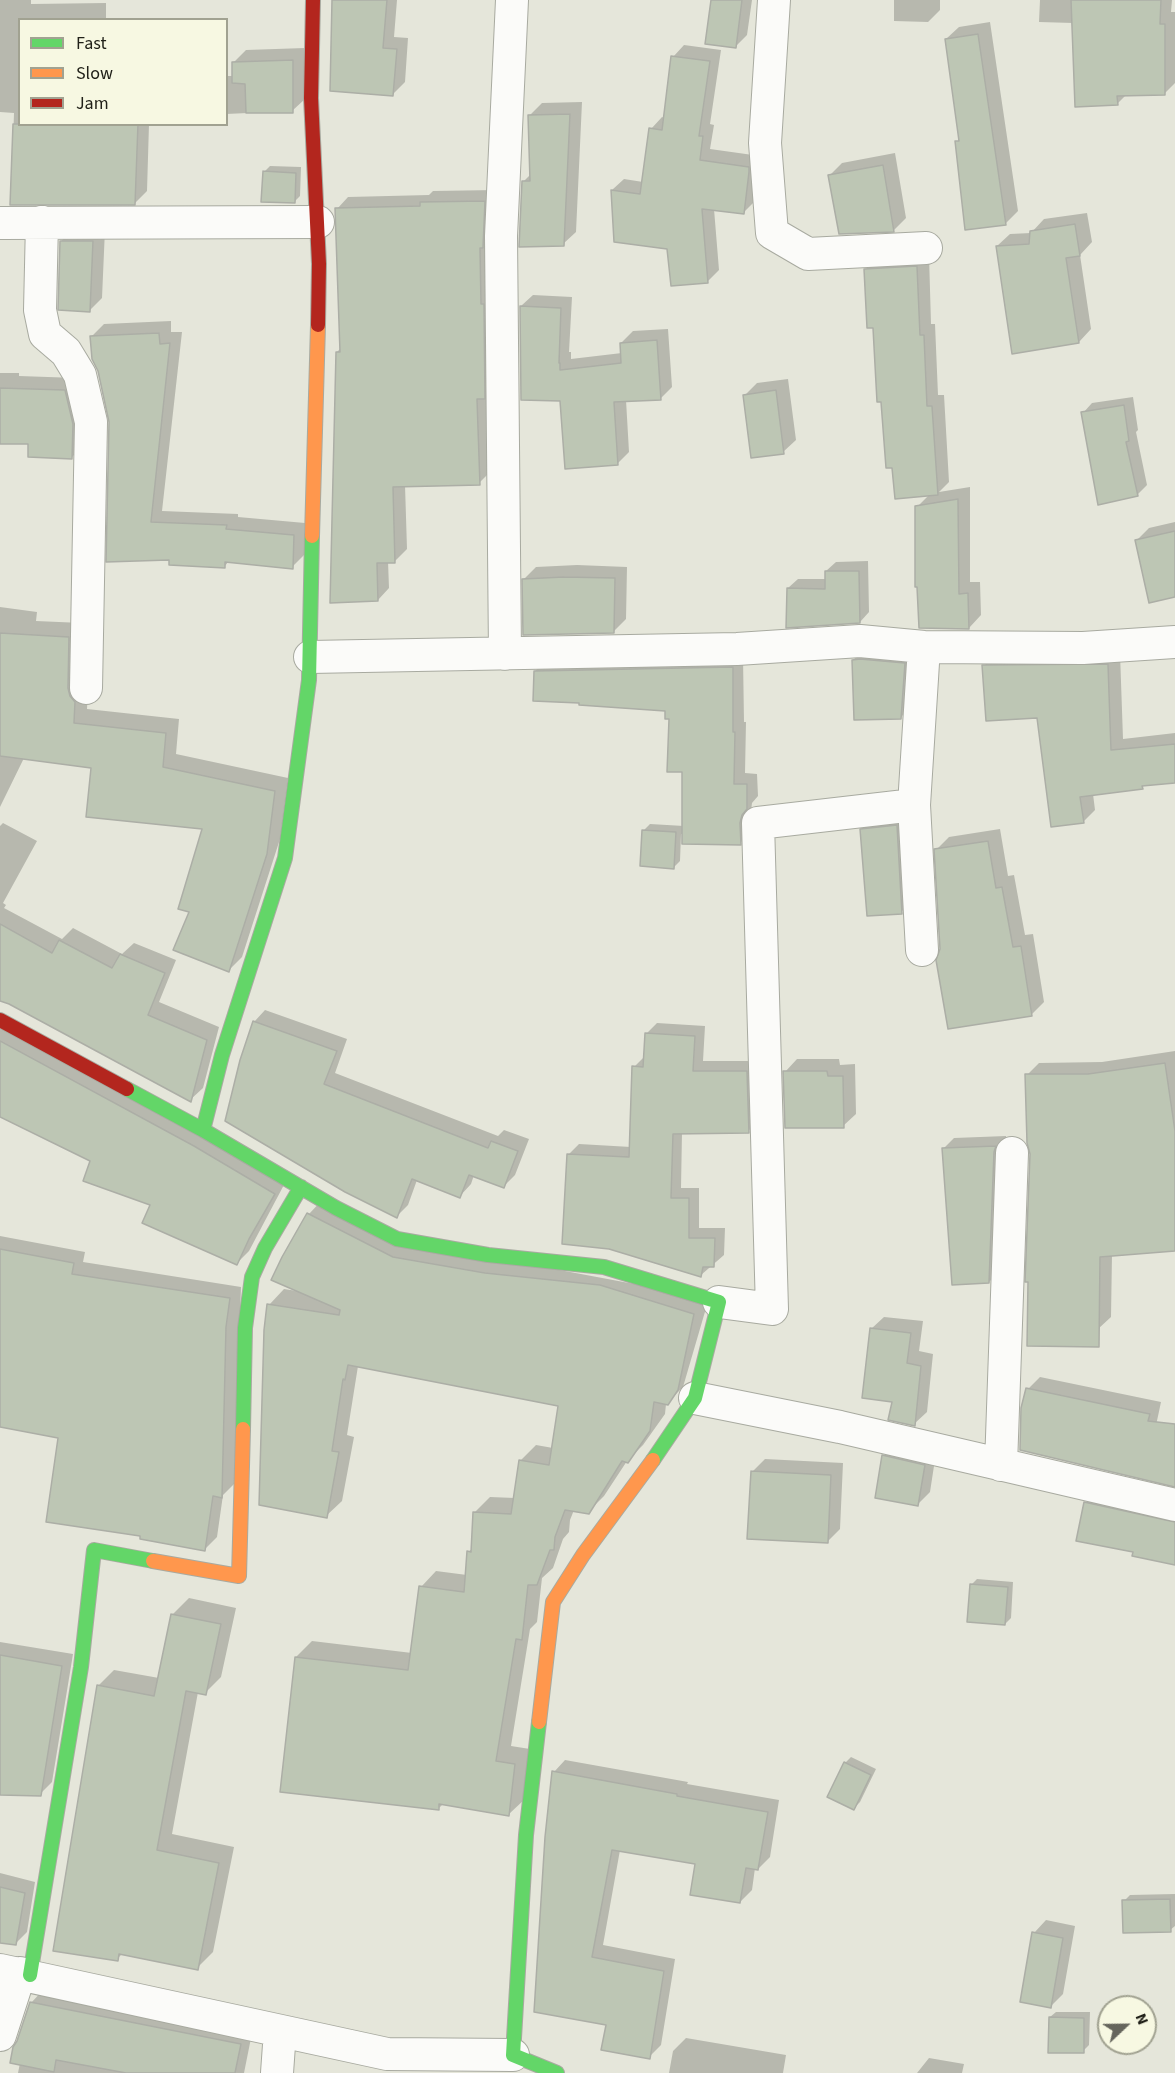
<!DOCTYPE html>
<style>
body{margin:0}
#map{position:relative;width:1175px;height:2073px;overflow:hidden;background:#e5e6da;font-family:"Source Sans 3",sans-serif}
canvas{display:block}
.legend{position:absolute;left:18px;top:18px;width:210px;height:108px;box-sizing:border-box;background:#f7f8e2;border:2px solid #a1a291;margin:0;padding:8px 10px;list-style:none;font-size:18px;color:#202018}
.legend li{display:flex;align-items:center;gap:12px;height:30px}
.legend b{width:30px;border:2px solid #a1a291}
.north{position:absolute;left:1097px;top:1995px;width:60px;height:60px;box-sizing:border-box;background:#f7f8e2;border:2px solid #a1a291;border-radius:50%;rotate:68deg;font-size:16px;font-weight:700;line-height:24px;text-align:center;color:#202018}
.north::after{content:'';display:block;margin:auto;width:21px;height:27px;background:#65655c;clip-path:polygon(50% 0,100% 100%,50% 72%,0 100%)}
</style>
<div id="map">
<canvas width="1175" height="2073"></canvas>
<ul class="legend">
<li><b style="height:8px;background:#63d668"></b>Fast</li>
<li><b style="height:8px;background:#ff974d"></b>Slow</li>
<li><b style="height:8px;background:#b3261e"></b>Jam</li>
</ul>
<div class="north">N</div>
</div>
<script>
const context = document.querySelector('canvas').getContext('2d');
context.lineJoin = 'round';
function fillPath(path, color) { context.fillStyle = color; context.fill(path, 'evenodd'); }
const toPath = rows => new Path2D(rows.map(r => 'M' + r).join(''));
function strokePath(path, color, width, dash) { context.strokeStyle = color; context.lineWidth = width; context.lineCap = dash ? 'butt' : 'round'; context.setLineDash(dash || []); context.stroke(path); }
fillPath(toPath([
 [0,0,31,0,31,4,106,3,106,20,20,20,20,124,149,124,147,191,135,203,11,203,14,113,0,112],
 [334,0,397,0,394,37,408,38,405,82,393,94],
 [713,0,752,0,747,35,735,47],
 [894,0,940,0,940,10,928,22,894,21],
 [1040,0,1172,0,1171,12,1175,12,1175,83,1164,94,1127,94,1117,104,1073,23,1039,22],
 [990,22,1018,211,1005,224,957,142,960,138,946,39,959,27],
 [684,45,721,50,710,124,714,125,710,149,760,156,755,201,743,213,714,209,719,270,707,282,669,248,612,190,624,179,643,182,651,129,662,117,665,118,673,57],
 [305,48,305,99,292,111,226,114,226,76,233,76,234,62,246,50],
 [582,102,576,232,563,244,523,182,531,174,530,115,542,103],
 [895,153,906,218,894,230,830,175,842,163],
 [270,166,301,167,300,196,294,202,264,172],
 [496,190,491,471,479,483,405,485,407,549,395,561,388,561,389,588,378,600,337,352,341,348,337,209,348,197,429,195,433,191],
 [1087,213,1092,242,1080,255,1091,329,1079,342,997,246,1010,234,1031,233,1044,219],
 [74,229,105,229,102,298,90,310,61,241],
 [929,255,931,324,935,324,938,395,944,395,949,482,939,492,970,487,970,582,980,582,981,615,969,628,917,507,929,495,875,326,866,270,878,258],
 [533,295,572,297,569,352,571,352,571,359,622,353,621,343,633,331,668,329,672,387,660,399,626,400,629,452,618,463,562,399,521,306],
 [171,321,171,332,182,332,162,511,238,514,238,517,305,523,304,555,292,567,229,561,224,567,171,558,108,560,110,422,92,336,104,324],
 [0,373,19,373,19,376,77,378,84,445,72,457,29,443,0,443],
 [788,379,796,440,783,452,744,396,757,383],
 [1133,397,1138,430,1136,432,1147,485,1137,495,1083,413,1092,403],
 [1175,522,1175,596,1137,540,1149,528],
 [868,561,869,612,860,622,788,588,798,579,826,579,826,571,836,562],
 [577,565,627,567,626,619,613,632,524,579,536,567],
 [0,607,37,612,36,621,82,623,88,688,87,709,179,719,176,754,288,778,280,839,242,957,228,971,191,911,204,828,93,767,24,758,0,807],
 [866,648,917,651,913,705,901,717,853,660],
 [1120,653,1123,739,1175,733,1175,782,1145,784,1142,788,1093,794,1095,810,1083,822,1039,716,984,666,996,654],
 [743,657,744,722,746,722,745,773,757,774,758,796,752,803,751,811,751,832,740,843,681,834,680,861,674,867,644,830,650,824,684,826,684,771,671,717,667,710,535,671,547,660],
 [909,813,914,900,901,912,862,830,874,817],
 [3,823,37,841,3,903,6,905,4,908,62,939,73,928,122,954,134,943,176,960,159,1002,219,1027,203,1088,190,1100,9,1002,0,1001,0,826],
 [1000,829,1008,876,1014,875,1025,935,1033,934,1044,1002,1031,1015,941,949,936,850,949,837],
 [265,1010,347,1039,335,1073,498,1136,504,1130,529,1139,515,1175,504,1186,474,1175,471,1184,460,1196,417,1180,408,1205,397,1216,254,1022],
 [0,1021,286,1181,249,1251,237,1263,92,1161,0,1109],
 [657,1023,705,1026,703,1061,757,1061,759,1121,748,1131,682,1132,681,1188,699,1188,699,1228,725,1228,724,1255,701,1275,568,1155,579,1144,631,1147,634,1067,645,1056,647,1033],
 [1175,1051,1175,1250,1112,1254,1111,1317,1098,1329,1032,1153,1027,1075,1039,1063,1102,1062],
 [797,1059,839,1059,840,1065,855,1064,856,1114,843,1126,785,1072],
 [1006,1136,1000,1271,989,1282,943,1149,954,1138],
 [324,1198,410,1242,709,1298,683,1387,666,1404,665,1414,643,1445,627,1461,604,1496,588,1512,574,1510,570,1520,569,1532,563,1539,553,1568,542,1578,537,1622,530,1629,511,1746,530,1749,525,1799,509,1814,444,1803,438,1809,296,1657,312,1641,412,1653,421,1587,436,1571,467,1575,468,1552,473,1548,474,1513,490,1497,515,1498,521,1460,536,1445,553,1448,560,1405,358,1366,347,1435,354,1437,342,1501,326,1516,269,1305,284,1289,297,1291,309,1214],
 [0,1236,85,1252,83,1262,241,1287,234,1484,223,1495,217,1537,205,1549,142,1535,60,1437,0,1425],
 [884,1317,923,1321,919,1351,933,1354,927,1412,914,1424,893,1401,871,1329],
 [1040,1377,1161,1402,1148,1463,1028,1389],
 [896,1444,936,1453,930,1492,917,1505,884,1456],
 [765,1459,843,1463,840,1529,828,1541,752,1472],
 [1097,1491,1175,1510,1175,1564,1134,1551,1086,1503],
 [977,1579,1013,1582,1011,1618,1005,1624,971,1585],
 [189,1598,236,1608,221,1677,205,1693,198,1692,172,1834,234,1847,213,1952,197,1968,123,1953,117,1959,98,1686,114,1670,159,1678,173,1614],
 [0,1642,73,1654,52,1782,40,1794,0,1794],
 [851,1757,876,1769,860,1802,854,1808,845,1763],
 [565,1760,688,1782,687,1784,779,1800,770,1857,758,1869,755,1868,752,1890,740,1902,697,1863,620,1850,603,1945,675,1959,661,2045,649,2057,607,2024,536,2011,554,1772],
 [0,1873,35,1882,27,1932,15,1944,0,1941],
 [1175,1894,1175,1926,1170,1930,1124,1901,1130,1895],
 [1046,1920,1075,1926,1063,1994,1051,2006,1034,1933],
 [43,1990,252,2033,244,2073,18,2073,20,2063,18,2041,31,2003],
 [1056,2012,1090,2012,1089,2045,1083,2051,1050,2017],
 [686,2038,786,2055,783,2073,669,2073,673,2051],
 [929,2058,964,2064,962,2073,917,2073]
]), '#0003');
const building = toPath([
 [332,0,387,0,383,48,397,49,393,96,330,91,332,0],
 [711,0,742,0,736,48,705,44,711,0],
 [1071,0,1161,0,1160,24,1165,24,1165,95,1117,96,1118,105,1075,107,1071,0],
 [978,34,1006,225,965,230,955,141,959,141,945,39,978,34],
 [671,56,710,61,699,136,703,136,700,160,749,167,749,172,744,214,702,209,708,283,671,286,667,249,614,242,611,190,640,194,649,128,662,130,671,56],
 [293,60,293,113,246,113,245,84,232,83,232,62,293,60],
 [570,114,564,246,519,247,522,181,530,181,528,115,570,114],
 [13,124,138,124,135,205,10,205,13,124],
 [883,165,894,232,839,234,828,175,883,165],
 [263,171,296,173,295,203,261,202,263,171],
 [485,201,483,248,480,248,481,304,484,304,485,399,477,399,480,485,393,487,395,563,377,563,378,601,330,603,336,352,340,352,335,208,420,206,420,202,485,201],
 [1075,224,1080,256,1066,258,1079,343,1012,354,996,246,1029,244,1030,231,1075,224],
 [60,241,93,241,90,312,58,310,60,241],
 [917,266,920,335,924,335,927,406,932,406,938,495,895,499,892,468,886,468,881,402,877,402,873,328,867,328,864,269,917,266],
 [520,306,561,308,559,363,560,363,560,370,621,363,620,343,657,340,661,400,614,402,618,465,565,469,560,401,521,400,520,306],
 [159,333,160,344,170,343,151,522,227,525,226,529,294,535,293,569,225,562,225,568,169,565,169,560,106,562,109,422,98,371,92,359,90,336,159,333],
 [0,388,65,390,73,424,72,459,28,457,28,444,0,444,0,388],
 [776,390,784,454,751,458,743,395,776,390],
 [1124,405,1129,441,1126,442,1138,496,1098,505,1081,412,1124,405],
 [958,499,959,594,968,593,969,629,919,628,917,587,915,587,915,506,958,499],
 [1175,531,1175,597,1149,603,1135,540,1175,531],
 [825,571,859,571,860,623,786,628,787,588,825,589,825,571],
 [564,577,615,578,614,633,523,635,522,579,564,577],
 [0,633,69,637,68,688,70,696,75,702,74,723,166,733,163,767,275,791,267,854,229,972,173,950,189,912,178,909,202,829,86,817,91,768,0,756,0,633],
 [860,659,905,663,901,719,854,720,852,660,860,659],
 [1108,664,1111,750,1175,744,1175,783,1142,786,1143,789,1080,797,1084,823,1051,827,1037,718,986,721,982,665,1108,664],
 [733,667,733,732,735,732,734,784,747,784,747,809,742,815,740,823,741,845,682,844,682,772,667,772,669,719,665,719,665,711,579,705,579,703,533,701,534,671,733,667],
 [897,825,902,914,867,916,860,829,897,825],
 [642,830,676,832,674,869,640,866,642,830],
 [988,841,996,888,1002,887,1013,947,1021,946,1032,1016,948,1029,936,960,940,949,934,849,988,841],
 [0,924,52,953,59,940,112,968,120,954,165,973,148,1015,207,1040,191,1102,9,1004,0,1001,0,924],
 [253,1021,337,1051,324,1084,488,1148,491,1141,518,1151,504,1188,469,1175,460,1198,412,1179,397,1218,345,1192,225,1121,240,1060,253,1021],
 [645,1033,695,1036,693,1071,747,1071,749,1133,673,1134,671,1198,689,1198,689,1238,715,1238,714,1267,703,1267,701,1277,609,1249,562,1244,567,1154,629,1157,632,1066,643,1067,645,1033],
 [0,1041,194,1146,275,1194,249,1239,237,1265,142,1223,150,1205,83,1181,90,1161,0,1117,0,1041],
 [1165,1063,1175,1131,1175,1251,1100,1257,1099,1347,1027,1346,1028,1282,1025,1282,1030,1154,1027,1143,1025,1074,1088,1074,1165,1063],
 [783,1071,827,1071,828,1076,843,1076,844,1128,785,1128,783,1071],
 [996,1146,994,1152,989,1283,952,1285,942,1148,996,1146],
 [307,1213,393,1257,485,1273,600,1285,694,1314,678,1390,668,1405,654,1402,650,1431,628,1463,622,1461,589,1514,565,1510,555,1537,554,1550,550,1550,537,1585,528,1585,522,1640,516,1639,496,1761,515,1764,509,1816,439,1804,439,1810,280,1792,295,1657,408,1670,419,1586,464,1592,467,1551,471,1552,473,1512,511,1514,519,1460,549,1465,558,1406,348,1365,345,1380,343,1379,332,1451,339,1452,327,1518,259,1505,264,1330,267,1304,339,1315,340,1310,271,1280,282,1257,307,1213],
 [0,1249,74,1263,72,1274,230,1298,226,1327,222,1498,213,1496,205,1551,140,1539,140,1536,46,1522,58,1438,0,1427,0,1249],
 [870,1328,911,1333,907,1363,921,1366,915,1426,888,1420,892,1402,862,1398,870,1328],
 [1026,1388,1150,1414,1148,1421,1175,1424,1175,1487,1020,1450,1021,1408,1026,1388],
 [882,1455,925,1465,918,1506,875,1498,882,1455],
 [751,1471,831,1475,828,1543,747,1539,751,1471],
 [1084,1502,1175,1522,1175,1565,1132,1556,1133,1552,1076,1541,1084,1502],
 [970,1584,1008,1587,1005,1625,967,1622,970,1584],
 [171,1614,221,1624,206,1695,186,1691,157,1850,219,1863,198,1970,119,1954,118,1961,53,1951,97,1685,154,1696,171,1614],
 [0,1655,62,1666,41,1796,0,1795,0,1655],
 [844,1762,871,1775,854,1810,827,1797,844,1762],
 [552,1771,677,1794,677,1796,768,1812,758,1870,746,1868,740,1903,690,1895,695,1864,612,1850,592,1957,664,1971,650,2059,601,2050,606,2025,534,2012,545,1837,552,1771],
 [0,1887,25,1893,16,1945,0,1943,0,1887],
 [1170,1899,1171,1932,1123,1933,1122,1900,1170,1899],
 [1032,1932,1063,1938,1051,2008,1020,2002,1032,1932],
 [30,2002,241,2044,235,2073,126,2073,56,2060,54,2072,10,2063,13,2047,17,2041,30,2002],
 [1049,2017,1084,2018,1084,2053,1048,2053,1049,2017]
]);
fillPath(building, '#bdc6b4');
strokePath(building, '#acaea6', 1.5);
const street = toPath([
 [774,0,765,143,772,233,808,254,926,248],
 [42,222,40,310,45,334,66,352,80,375,91,422,86,688],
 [0,223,318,222],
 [505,654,501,236,512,0],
 [310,657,737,649,860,641,924,647,1083,648,1175,642],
 [914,805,922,950],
 [719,1302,772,1309,758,823,914,805,924,647],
 [695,1398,840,1427,1175,1505],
 [1001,1465,1012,1153],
 [0,1970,387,2054,513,2055],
 [0,2035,20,1973],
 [277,2073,280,2031]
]);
const fast = toPath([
 [127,1089,203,1130,336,1208,397,1239,488,1255,604,1267,719,1302,695,1398,653,1460],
 [203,1130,222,1055,285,858,309,680,312,536],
 [243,1429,245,1328,252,1277,265,1248,301,1187],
 [539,1722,526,1835,513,2055,557,2073],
 [30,1975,81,1667,94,1550,153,1561]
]);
const slow = toPath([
 [312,536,318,325],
 [153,1561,239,1576,243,1429],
 [539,1722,553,1602,583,1555,653,1460]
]);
const jam = toPath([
 [313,0,311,98,319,264,318,325],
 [0,1020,127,1089]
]);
strokePath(street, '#a8aaa0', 34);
strokePath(fast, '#a8aaa0', 16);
strokePath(slow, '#a8aaa0', 16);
strokePath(jam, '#a8aaa0', 16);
strokePath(street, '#fbfbf9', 32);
strokePath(fast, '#63d668', 14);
strokePath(slow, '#ff974d', 14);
strokePath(jam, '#b3261e', 14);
</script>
